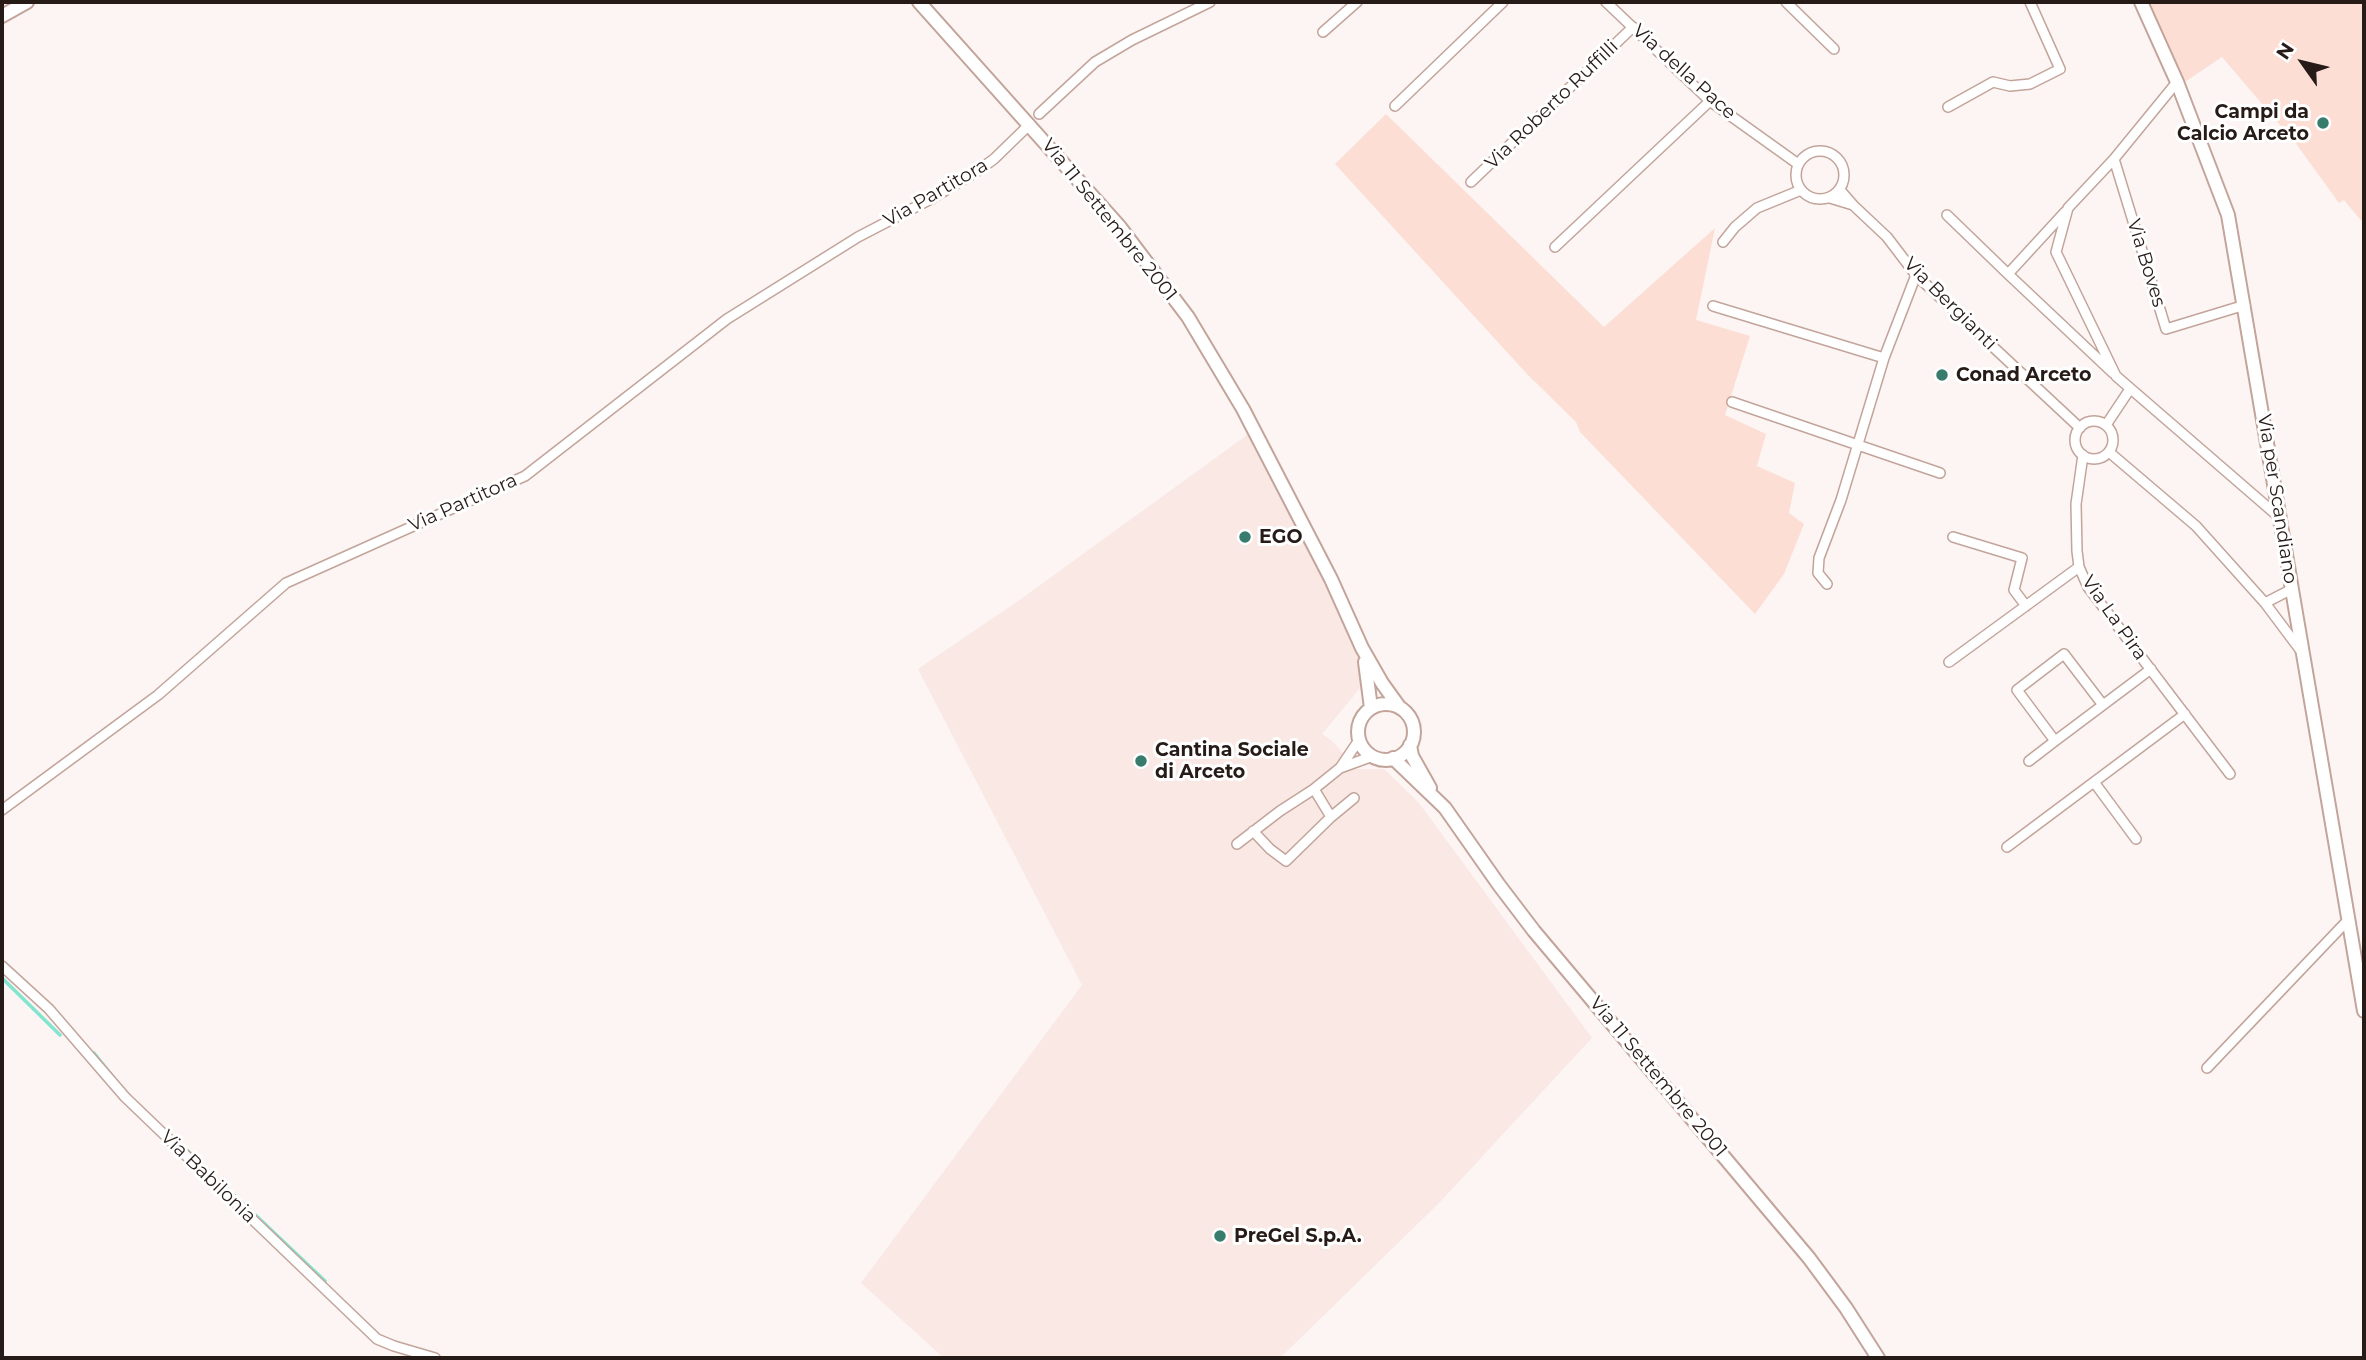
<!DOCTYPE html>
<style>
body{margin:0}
#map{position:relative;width:2366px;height:1360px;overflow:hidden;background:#fcf5f3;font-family:Montserrat,sans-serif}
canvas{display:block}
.frame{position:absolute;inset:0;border:4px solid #261b17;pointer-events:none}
.north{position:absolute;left:2268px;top:28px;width:70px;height:70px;-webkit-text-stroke:5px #fff;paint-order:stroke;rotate:304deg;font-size:19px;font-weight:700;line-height:28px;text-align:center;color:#261b17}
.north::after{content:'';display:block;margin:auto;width:24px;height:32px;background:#261b17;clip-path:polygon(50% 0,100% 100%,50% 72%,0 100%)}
</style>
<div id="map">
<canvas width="2366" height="1360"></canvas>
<div class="frame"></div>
<div class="north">N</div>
</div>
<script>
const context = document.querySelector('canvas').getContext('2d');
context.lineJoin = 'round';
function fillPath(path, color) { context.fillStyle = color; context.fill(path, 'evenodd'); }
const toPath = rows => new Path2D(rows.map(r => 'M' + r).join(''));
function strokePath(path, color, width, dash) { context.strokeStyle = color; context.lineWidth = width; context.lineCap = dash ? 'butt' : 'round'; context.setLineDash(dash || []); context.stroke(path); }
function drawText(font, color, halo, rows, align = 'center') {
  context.font = font + ' Montserrat,sans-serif'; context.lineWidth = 6; context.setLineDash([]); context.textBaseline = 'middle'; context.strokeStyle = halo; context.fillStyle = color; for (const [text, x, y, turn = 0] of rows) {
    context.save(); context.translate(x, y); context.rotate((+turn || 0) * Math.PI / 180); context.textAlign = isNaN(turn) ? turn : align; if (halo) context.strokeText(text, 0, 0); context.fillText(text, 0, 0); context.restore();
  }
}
fillPath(toPath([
 [1254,430,1259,441,1253,446,1317,568,1320,567,1361,652,1365,682,1322,734,1332,741,1357,769,1384,769,1419,803,1592,1038,1440,1202,1280,1358,944,1358,861,1283,1082,985,918,669,1021,599]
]), '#f9e8e3');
fillPath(toPath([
 [2153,2,2364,2,2364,224,2344,200,2339,203,2297,145,2222,57,2173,90,2138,13],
 [1386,114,1604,327,1715,228,1696,320,1750,336,1725,415,1766,434,1757,466,1795,483,1789,513,1804,524,1784,574,1755,614,1580,432,1576,422,1527,374,1335,164]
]), '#fdded4');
strokePath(toPath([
 [2,978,60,1035],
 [94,1053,114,1078],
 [172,1136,325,1281]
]), '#81e5d0', 3.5);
const street = toPath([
 [1606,2,1710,101,1798,164],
 [1786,2,1834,49],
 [1323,32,1357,2],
 [2177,82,2114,159,2068,208,2056,252,2116,376,2279,517],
 [1395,106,1503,2],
 [1948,107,1993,82,2010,86,2030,84,2060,69,2030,2],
 [1039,114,1095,62,1132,40,1210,2],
 '1796 175a24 24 0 1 1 48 0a24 24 0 1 1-48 0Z',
 [2114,159,2166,329,2245,305],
 [1471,182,1633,27],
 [1830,198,1853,205,1840,190],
 [1853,205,1887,237,1916,275,2080,428],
 [2065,212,2008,274,2113,373],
 [1947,215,2008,274],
 [1723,242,1735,227,1757,208,1801,190],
 [1555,247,1710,101],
 [1713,306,1884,358],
 [1732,402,1940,473],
 '2075 440a19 19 0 1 1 38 0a19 19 0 1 1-38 0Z',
 [2106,425,2130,389],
 [2109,452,2196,526,2265,603,2301,651],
 [2083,455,2076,504,2077,551,2079,567,2088,587,2230,774],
 [1953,537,2022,558,2014,590,2026,606],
 [1827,584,1818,573,1819,558,1841,500,1884,358,1916,275],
 [2265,603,2292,589],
 [1949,662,2079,567],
 [2103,705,2064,654,2017,690,2055,741,2151,669],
 [1359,740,1340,768,1373,756],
 [2029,761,2055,741],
 [2094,782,2136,839],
 [1314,789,1331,817],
 [2,810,158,695,286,583,525,476,727,319,858,237,931,199,979,170,994,159,1030,124],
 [1253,831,1270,849,1286,861,1331,817,1354,798],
 [1237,844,1280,811,1314,789,1340,768],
 [2007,847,2185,714],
 [2,966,49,1009,125,1097,377,1339,394,1346,435,1358],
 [2207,1068,2349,919]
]);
const secondary = toPath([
 [919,2,1120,227,1188,317,1243,409,1331,579,1362,648,1382,683,1400,708],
 [2141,2,2177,82,2228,215,2364,1011],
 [2,16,27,2],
 [1365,662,1371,708],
 '1358 732a28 28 0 1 1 56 0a28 28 0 1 1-56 0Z',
 [1410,745,1412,756,1430,788],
 [1393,758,1445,808,1499,885,1534,931,1809,1258,1846,1308,1878,1358]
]);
strokePath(street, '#c3a49b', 12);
strokePath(secondary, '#c3a49b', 16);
strokePath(street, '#fff', 9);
strokePath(secondary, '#fff', 12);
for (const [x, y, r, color] of [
 [2323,123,7,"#387c6e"],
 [1942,375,7,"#387c6e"],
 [1245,537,7,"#387c6e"],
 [1141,761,7,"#387c6e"],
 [1220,1236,7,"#387c6e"]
]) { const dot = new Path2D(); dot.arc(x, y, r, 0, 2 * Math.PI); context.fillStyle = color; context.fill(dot); strokePath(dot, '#fff', 2.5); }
drawText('19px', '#261b17', '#fff', [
 ["Via della Pace",1684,72,42],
 ["Via Roberto Ruffilli",1552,105,-44],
 ["Via Partitora",936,193,-30],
 ["Via 11 Settembre 2001",1109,220,51],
 ["Via Boves",2146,263,73],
 ["Via Bergianti",1950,304,45],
 ["Via per Scandiano",2277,499,81],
 ["Via Partitora",463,503,-24],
 ["Via La Pira",2114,618,55],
 ["Via 11 Settembre 2001",1658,1077,50],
 ["Via Babilonia",208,1177,44]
]);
drawText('bold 19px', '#261b17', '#fff', [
 ["Campi da",2309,112,"right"],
 ["Calcio Arceto",2309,134,"right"],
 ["Conad Arceto",1956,375],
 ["EGO",1259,537],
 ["Cantina Sociale",1155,750],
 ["di Arceto",1155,772],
 ["PreGel S.p.A.",1234,1236]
], 'left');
</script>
